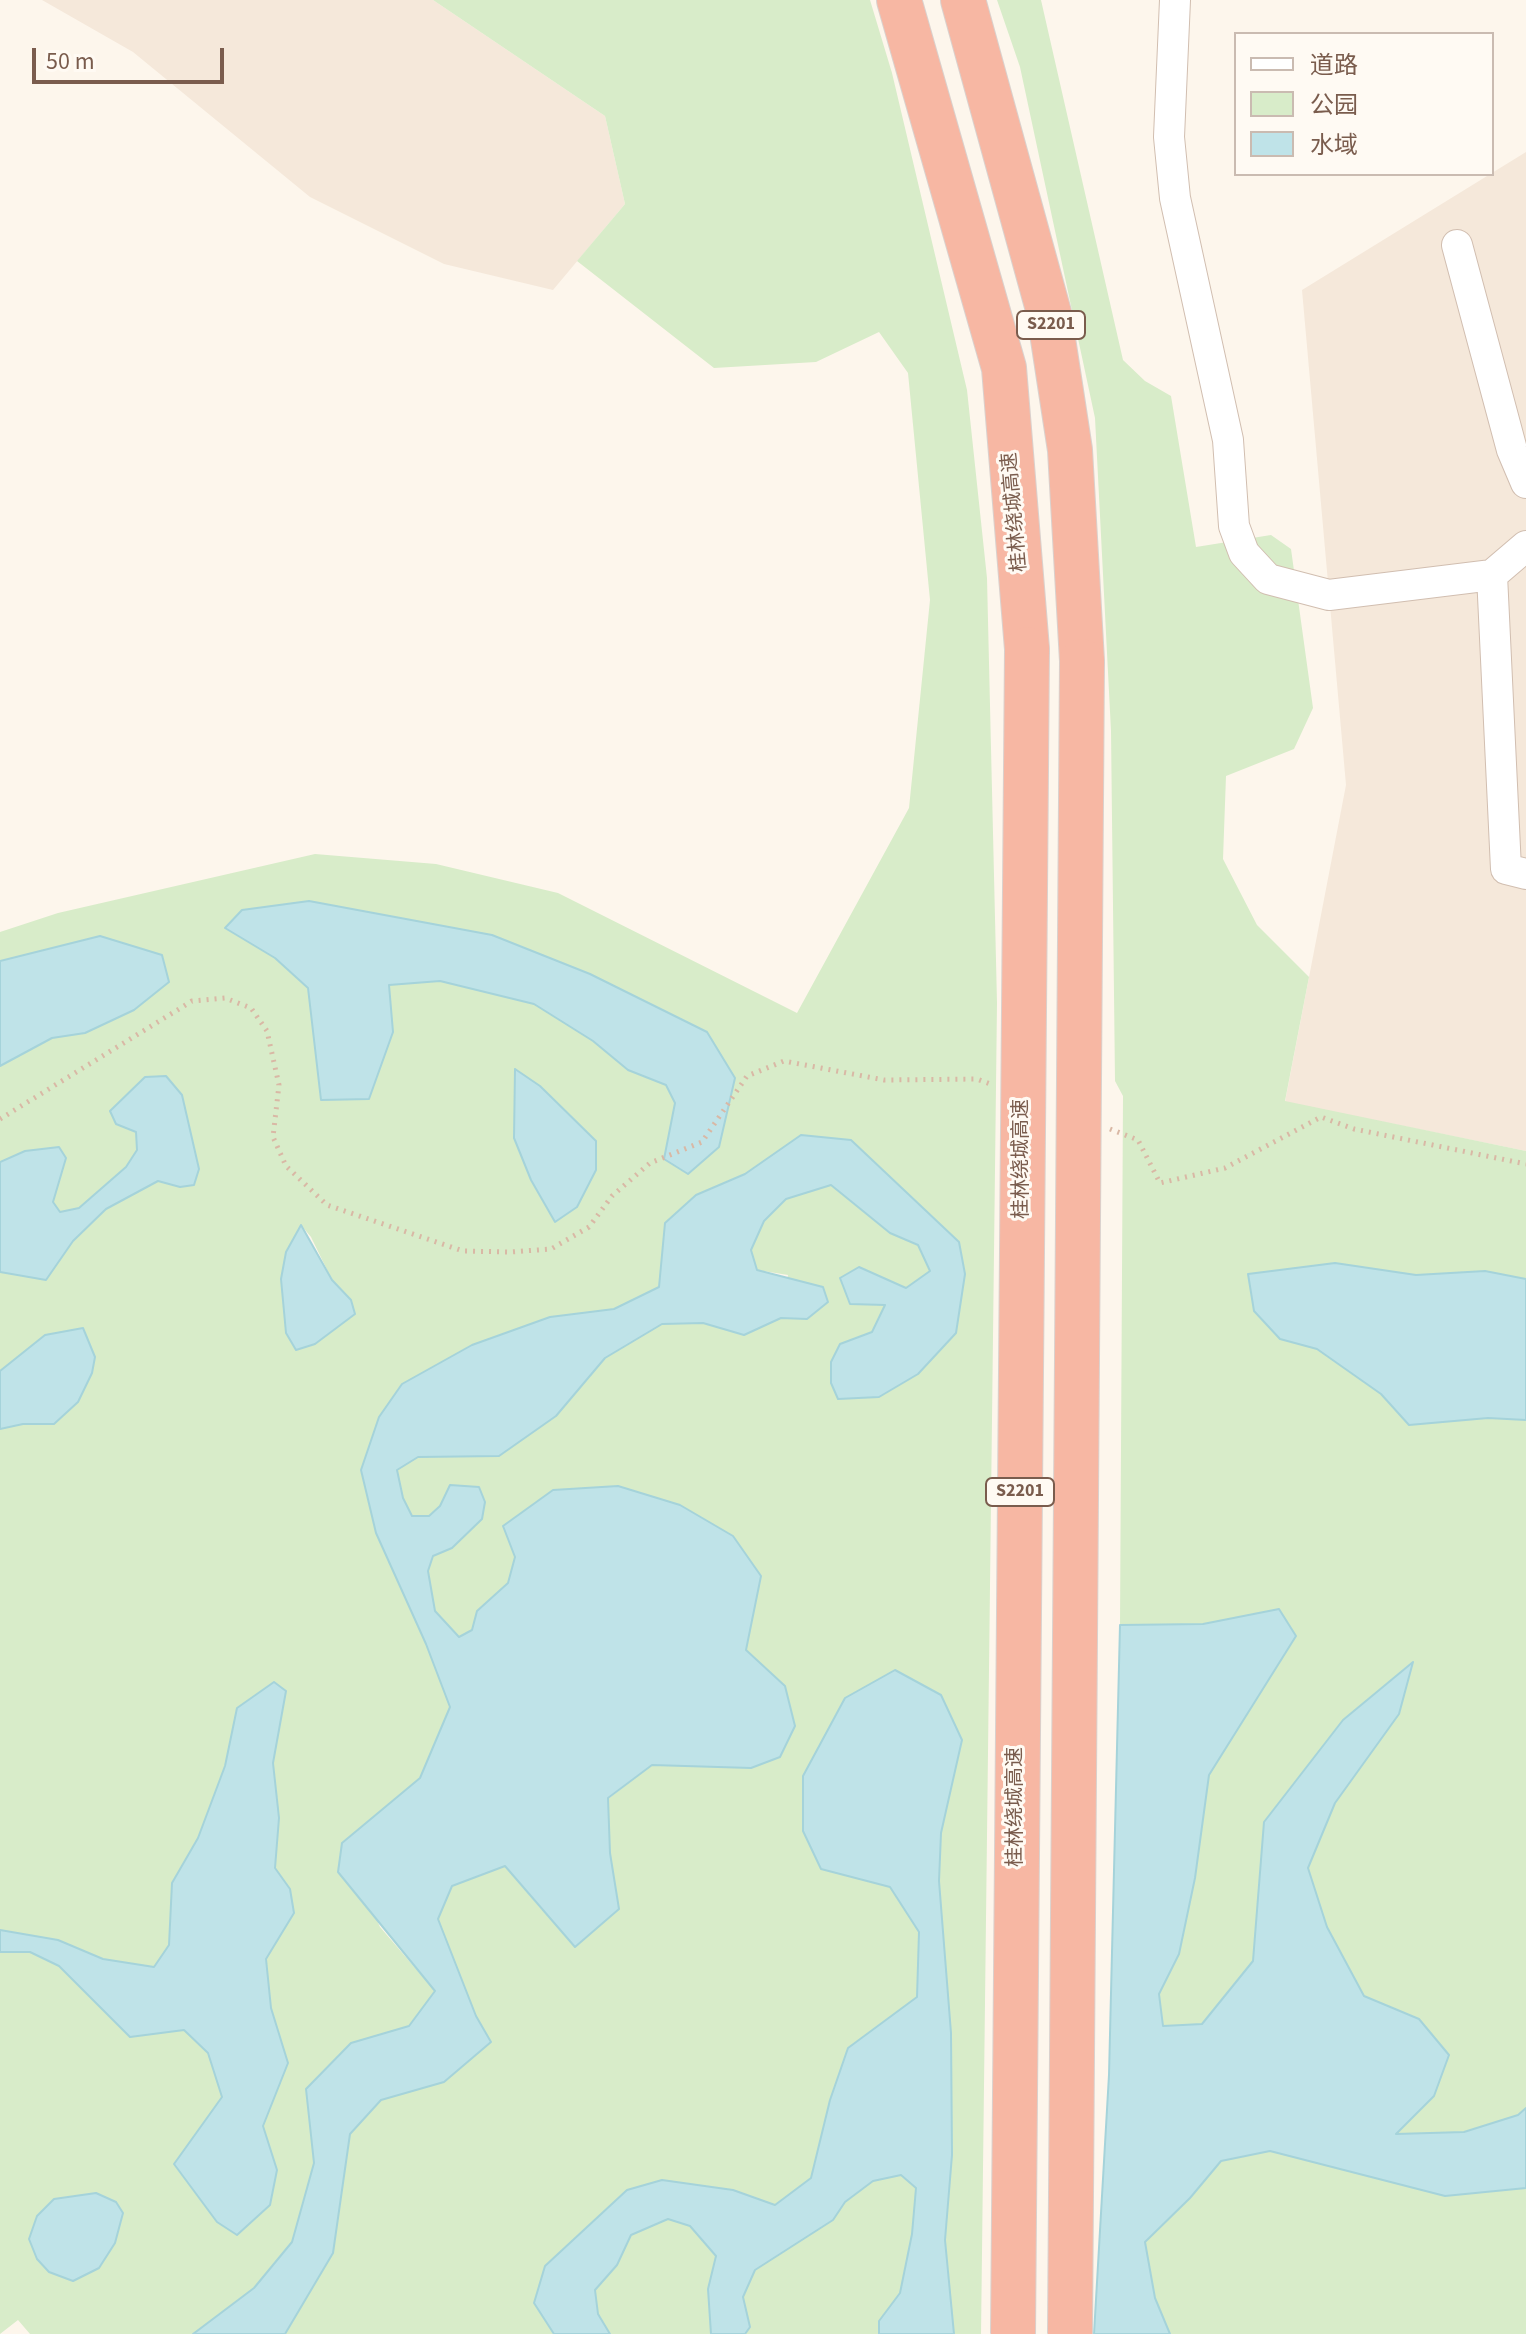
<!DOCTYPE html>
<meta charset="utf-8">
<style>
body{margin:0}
#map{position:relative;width:1526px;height:2334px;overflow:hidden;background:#fdf6ec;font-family:"Source Sans 3","Noto Sans SC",sans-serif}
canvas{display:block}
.legend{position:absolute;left:1234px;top:32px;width:260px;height:144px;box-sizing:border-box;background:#fffaf3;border:2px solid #cabbb1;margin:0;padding:10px 14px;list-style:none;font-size:24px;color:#7a5c4d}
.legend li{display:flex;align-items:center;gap:16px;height:40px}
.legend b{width:40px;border:2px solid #cabbb1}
.scale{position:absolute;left:32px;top:48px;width:192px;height:36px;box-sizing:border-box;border:4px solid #7a5c4d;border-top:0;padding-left:10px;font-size:24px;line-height:28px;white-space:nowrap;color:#7a5c4d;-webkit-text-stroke:6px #fffaf3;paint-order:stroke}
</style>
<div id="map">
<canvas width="1526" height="2334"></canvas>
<ul class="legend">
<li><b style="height:10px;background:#fff"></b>道路</li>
<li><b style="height:22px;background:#d8ecc9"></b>公园</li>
<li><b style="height:22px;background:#bfe3e8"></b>水域</li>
</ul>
<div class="scale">50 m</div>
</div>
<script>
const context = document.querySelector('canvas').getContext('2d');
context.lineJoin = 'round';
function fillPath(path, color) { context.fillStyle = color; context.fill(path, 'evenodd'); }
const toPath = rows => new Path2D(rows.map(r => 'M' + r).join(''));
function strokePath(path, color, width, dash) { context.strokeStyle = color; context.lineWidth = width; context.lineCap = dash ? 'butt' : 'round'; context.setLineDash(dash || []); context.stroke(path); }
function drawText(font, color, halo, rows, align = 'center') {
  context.font = font + ' "Source Sans 3","Noto Sans SC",sans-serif'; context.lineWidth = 6; context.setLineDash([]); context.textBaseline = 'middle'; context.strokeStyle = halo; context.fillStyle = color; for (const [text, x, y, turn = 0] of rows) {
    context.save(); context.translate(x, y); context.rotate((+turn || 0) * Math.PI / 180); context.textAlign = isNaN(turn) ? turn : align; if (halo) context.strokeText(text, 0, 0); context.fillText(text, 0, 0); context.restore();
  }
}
fillPath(toPath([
 [42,0,433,0,605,116,625,204,553,290,444,264,310,197,133,52],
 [1526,152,1526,1151,1285,1102,1346,785,1302,290]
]), '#f5e8da');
fillPath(toPath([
 [433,0,870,0,892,73,967,390,987,578,997,1003,981,2334,954,2334,945,2240,952,2155,951,2033,939,1881,941,1833,962,1740,895,1670,844,1699,803,1776,821,1869,890,1887,919,1932,917,1997,848,2048,830,2100,811,2178,775,2205,733,2190,662,2180,627,2190,534,2303,554,2334,285,2334,333,2253,350,2134,380,2100,444,2082,491,2042,476,2016,438,1919,452,1886,505,1866,542,1910,610,1853,608,1799,652,1765,751,1768,785,1686,746,1650,761,1576,515,1557,508,1583,477,1611,472,1630,459,1637,435,1611,428,1571,433,1556,452,1548,482,1519,484,1502,479,1487,440,1506,428,1516,412,1516,403,1498,397,1470,417,1457,456,1454,556,1416,605,1358,662,1324,703,1323,744,1335,781,1318,788,1275,757,1270,751,1250,764,1221,786,1199,831,1185,890,1233,919,1245,930,1272,906,1288,859,1267,885,1304,872,1332,831,1384,959,1242,851,1140,801,1135,745,1174,696,1195,659,1287,614,1309,550,1317,361,1470,376,1533,426,1644,450,1707,420,1778,342,1843,380,1927,435,1991,409,2026,351,2044,306,2089,314,2163,292,2242,254,2288,193,2334,30,2334,18,2320,0,2334,0,1952,30,1952,59,1966,130,2037,185,2030,209,2053,222,2097,174,2164,195,2187,277,2170,263,2126,288,2063,271,2008,266,1959,294,1913,290,1889,275,1868,279,1818,273,1763,286,1691,237,1708,225,1766,198,1838,172,1883,169,1945,154,1967,103,1959,58,1940,0,1930,0,1429,23,1424,54,1424,45,1335,0,1371,0,1272,46,1280,73,1241,106,1209,158,1181,180,1187,183,1095,116,1124,136,1132,137,1150,126,1167,79,1208,60,1212,53,1202,66,1159,25,1151,0,1162,0,1066,52,1038,85,1033,100,936,0,961,0,932,58,913,315,854,436,864,558,893,797,1013,909,808,930,600,908,373,879,332,816,362,714,368,577,261,625,204,605,116],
 [309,901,492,935,590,974,719,1147,688,1174,664,1159,675,1103,666,1085,628,1070,593,1041,534,1004,440,981,389,985,393,1032,321,1100,308,988,275,958,226,928],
 [515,1069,540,1086,596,1141,596,1170,577,1207,514,1138],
 [301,1225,311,1237,332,1280,286,1252],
 [997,0,1041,0,1123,360,1145,381,1171,396,1196,547,1271,535,1291,549,1313,708,1294,749,1226,776,1223,859,1257,925,1309,977,1285,1101,1526,1151,1526,1279,1485,1271,1416,1275,1335,1263,1248,1274,1280,1339,1317,1349,1381,1394,1409,1425,1488,1418,1526,1420,1526,2108,1518,2115,1464,2132,1395,2135,1434,2096,1419,2019,1364,1996,1327,1927,1307,1868,1335,1803,1399,1714,1264,1822,1253,1961,1202,2024,1163,2026,1159,1994,1179,1953,1195,1878,1209,1775,1248,1710,1279,1609,1203,1624,1120,1625,1123,1096,1115,1081,1111,731,1095,418,1020,67],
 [1270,2151,1445,2196,1526,2188,1526,2334,1170,2334,1155,2298,1145,2242,1190,2198,1221,2161],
 [901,2175,916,2188,912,2234,900,2293,879,2321,879,2334,745,2334,750,2327,743,2297,755,2270,833,2220,845,2202,873,2181],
 [668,2219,690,2226,716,2256,708,2289,711,2334,610,2334,598,2314,595,2290,617,2265,631,2235]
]), '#d8ecc9');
const water = toPath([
 [309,901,492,935,590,974,707,1032,735,1078,719,1147,688,1174,664,1159,675,1103,666,1085,628,1070,593,1041,534,1004,440,981,389,985,393,1032,369,1099,321,1100,308,988,275,958,225,928,242,910,309,901],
 [100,936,162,955,169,982,134,1010,85,1033,52,1038,0,1066,0,961,100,936],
 [515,1069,540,1086,596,1141,596,1170,577,1207,555,1222,531,1180,514,1138,515,1069],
 [166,1076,182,1095,199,1169,194,1185,180,1187,158,1181,106,1209,73,1241,46,1280,0,1272,0,1162,25,1151,59,1147,66,1158,53,1202,60,1212,79,1208,126,1167,137,1150,136,1132,116,1124,110,1111,145,1077,166,1076],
 [801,1135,851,1140,959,1242,965,1274,956,1333,918,1374,879,1397,838,1399,831,1383,831,1362,840,1344,872,1332,885,1305,850,1304,840,1278,859,1267,906,1288,930,1271,918,1245,890,1233,831,1185,786,1199,764,1221,751,1250,757,1270,823,1287,828,1302,807,1319,781,1318,744,1335,703,1323,662,1324,605,1358,556,1416,499,1456,418,1457,397,1470,403,1498,412,1516,429,1516,440,1506,450,1485,479,1487,485,1502,482,1519,452,1548,433,1556,428,1571,435,1611,459,1637,472,1630,477,1611,508,1583,515,1557,503,1526,553,1490,618,1486,680,1505,733,1536,761,1576,746,1650,785,1686,795,1726,780,1757,751,1768,652,1765,608,1798,610,1853,619,1909,575,1947,505,1866,452,1886,438,1919,476,2016,491,2042,444,2082,381,2100,350,2134,333,2253,285,2334,193,2334,254,2288,292,2242,314,2163,306,2089,351,2043,409,2026,435,1991,338,1872,342,1843,420,1778,450,1707,426,1644,376,1533,361,1470,379,1417,402,1384,472,1345,550,1317,614,1309,659,1287,665,1223,696,1195,745,1174,801,1135],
 [301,1225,332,1280,351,1300,355,1314,315,1344,296,1350,286,1333,281,1279,286,1252,301,1225],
 [1335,1263,1416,1275,1485,1271,1526,1279,1526,1420,1488,1418,1409,1425,1381,1394,1317,1349,1280,1339,1254,1311,1248,1274,1335,1263],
 [83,1328,95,1357,92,1373,78,1402,54,1424,23,1424,0,1429,0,1371,45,1335,83,1328],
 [1279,1609,1296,1636,1209,1775,1195,1878,1179,1954,1159,1994,1163,2026,1202,2024,1253,1961,1264,1822,1343,1720,1413,1662,1399,1714,1335,1803,1308,1868,1327,1927,1364,1996,1419,2019,1449,2055,1434,2096,1396,2134,1464,2132,1518,2115,1526,2108,1526,2188,1445,2196,1270,2151,1221,2161,1190,2198,1145,2242,1155,2298,1170,2334,1094,2334,1109,2075,1120,1625,1203,1624,1279,1609],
 [895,1670,941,1695,962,1740,941,1833,939,1881,951,2033,952,2155,945,2240,954,2334,879,2334,879,2321,900,2293,912,2234,916,2188,901,2175,873,2181,845,2202,833,2220,755,2270,743,2297,750,2327,745,2334,711,2334,708,2289,716,2256,690,2226,668,2219,631,2235,617,2265,595,2290,598,2314,610,2334,554,2334,534,2303,545,2266,627,2190,662,2180,733,2190,775,2205,811,2178,830,2100,848,2048,917,1997,919,1932,890,1887,821,1869,803,1831,803,1776,845,1698,895,1670],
 [274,1682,286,1691,273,1763,279,1818,275,1868,290,1889,294,1913,266,1959,271,2008,288,2063,263,2126,277,2170,270,2205,237,2235,217,2222,174,2164,222,2097,208,2053,184,2030,130,2037,59,1966,30,1952,0,1952,0,1930,58,1940,103,1959,154,1967,169,1945,172,1883,198,1838,225,1766,237,1708,274,1682],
 [96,2193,116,2202,123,2213,115,2243,99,2268,73,2281,49,2272,37,2259,29,2239,37,2216,54,2199,96,2193]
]);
fillPath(water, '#bfe3e8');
strokePath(water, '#a5d3da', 2);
const minor = toPath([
 [1175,0,1169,137,1175,198,1228,440,1234,526,1244,553,1268,579,1329,595,1492,575,1526,546],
 [1457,245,1512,450,1526,483],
 [1492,575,1506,869,1526,874]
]);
const highway = toPath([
 [899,0,1004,368,1027,649],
 [963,0,1049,313,1070,450,1082,661]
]);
strokePath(minor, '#d1beb0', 32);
strokePath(highway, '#dad1cd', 46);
strokePath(toPath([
 [0,1119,192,1001,225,998,251,1008,267,1031,279,1085,273,1137,286,1166,327,1205,463,1251,510,1252,551,1249,589,1227,612,1196,650,1163,702,1142,747,1076,784,1061,884,1080,977,1079,993,1085],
 [1110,1129,1138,1140,1160,1183,1225,1168,1321,1117,1354,1129,1526,1164]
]), '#d9b8a5', 5, [2, 6]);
strokePath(minor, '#fff', 30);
strokePath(highway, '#f7b7a3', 44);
const highwayBridge = toPath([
 [1013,2334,1027,649],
 [1070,2334,1082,661]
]);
strokePath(highwayBridge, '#dad1cd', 46, []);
strokePath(highwayBridge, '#f7b7a3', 44);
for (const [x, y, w] of [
 [1051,325,68],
 [1020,1492,68]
]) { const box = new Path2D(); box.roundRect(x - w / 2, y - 14, w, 28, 6); context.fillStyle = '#fffaf3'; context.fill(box); strokePath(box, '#7a5c4d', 2); }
drawText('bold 18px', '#7a5c4d', null, [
 ["S2201",1051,325],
 ["S2201",1020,1492]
]);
drawText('20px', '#7a5c4d', '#fffaf3', [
 ["桂林绕城高速",1016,512,-95],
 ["桂林绕城高速",1023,1159,-90],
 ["桂林绕城高速",1017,1807,-90]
]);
</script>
